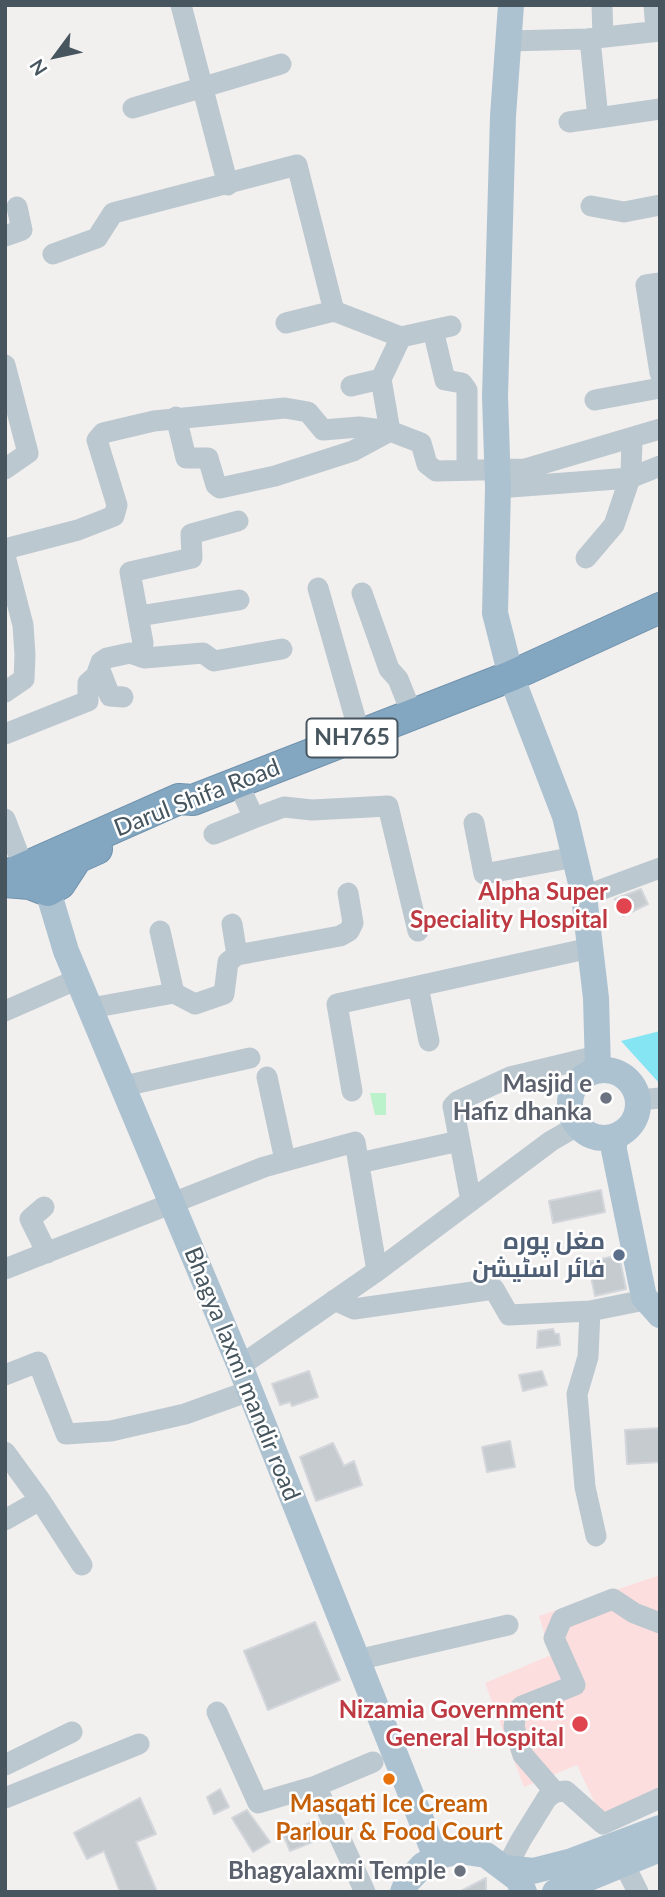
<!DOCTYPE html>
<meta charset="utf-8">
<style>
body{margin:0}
#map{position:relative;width:665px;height:1897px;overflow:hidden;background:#f2efef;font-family:Lato,sans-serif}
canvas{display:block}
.frame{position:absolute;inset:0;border:7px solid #46555e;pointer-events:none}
.north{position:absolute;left:21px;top:21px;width:70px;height:70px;-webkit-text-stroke:5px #fff;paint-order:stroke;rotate:237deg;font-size:19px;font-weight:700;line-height:28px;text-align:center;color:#46555e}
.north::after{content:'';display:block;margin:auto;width:24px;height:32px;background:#46555e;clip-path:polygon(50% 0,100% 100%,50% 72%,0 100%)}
</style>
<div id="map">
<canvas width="665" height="1897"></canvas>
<div class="frame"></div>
<div class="north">N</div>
</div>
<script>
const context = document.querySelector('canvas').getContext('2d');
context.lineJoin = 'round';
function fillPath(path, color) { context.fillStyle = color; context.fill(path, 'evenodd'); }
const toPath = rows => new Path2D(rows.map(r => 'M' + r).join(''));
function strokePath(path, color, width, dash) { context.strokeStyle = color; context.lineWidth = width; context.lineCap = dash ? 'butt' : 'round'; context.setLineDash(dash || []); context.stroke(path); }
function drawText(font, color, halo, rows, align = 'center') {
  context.font = font + ' Lato,Cairo,sans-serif'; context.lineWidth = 5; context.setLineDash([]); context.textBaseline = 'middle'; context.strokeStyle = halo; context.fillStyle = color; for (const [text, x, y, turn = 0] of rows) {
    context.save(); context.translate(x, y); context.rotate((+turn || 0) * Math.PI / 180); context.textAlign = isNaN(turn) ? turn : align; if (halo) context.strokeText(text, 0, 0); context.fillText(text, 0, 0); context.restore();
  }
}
fillPath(toPath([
 [660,1575,660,1804,606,1827,577,1765,524,1787,485,1683,551,1655,539,1616]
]), '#fddede');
fillPath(toPath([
 [370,1093,386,1093,386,1115,375,1115]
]), '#bbf2cb');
fillPath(toPath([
 [660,1031,660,1084,621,1041]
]), '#85e5f2');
const building = toPath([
 [641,889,648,904,623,916,615,899,641,889],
 [601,1190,605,1212,553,1223,549,1201,601,1190],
 [619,1255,626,1289,595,1296,588,1262,619,1255],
 [553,1329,555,1334,559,1334,560,1345,537,1348,538,1331,553,1329],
 [309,1371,318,1397,292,1406,290,1402,280,1405,272,1384,309,1371],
 [542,1371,547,1385,523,1391,519,1375,542,1371],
 [660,1428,660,1462,627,1464,625,1430,660,1428],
 [510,1441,515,1467,487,1472,482,1447,510,1441],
 [333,1443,344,1466,354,1461,362,1485,316,1501,300,1457,333,1443],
 [315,1622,340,1680,268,1710,244,1651,315,1622],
 [220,1789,229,1807,214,1814,207,1797,220,1789],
 [140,1798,156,1834,136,1842,157,1892,120,1892,104,1851,87,1859,74,1833,140,1798],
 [247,1810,270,1842,253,1852,232,1818,247,1810],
 [317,1820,325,1837,290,1851,283,1834,317,1820],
 [486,1878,486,1892,459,1892,486,1878]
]);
fillPath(building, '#c6cbcf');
strokePath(building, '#d3d6db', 2);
const highway = toPath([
 [5,876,179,799,193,800,511,676,660,608],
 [5,882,30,884,48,891,60,884,77,858,97,849]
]);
strokePath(highway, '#6f92ad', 32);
strokePath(toPath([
 [181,5,228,185],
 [602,5,603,37],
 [654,5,656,31],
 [509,41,587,39,660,31],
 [133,108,281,64],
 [598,118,660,109],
 [569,122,598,118,590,39],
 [591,206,624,212,660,205],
 [5,236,22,230,17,207],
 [53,254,97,238,113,213,297,165,334,311,401,337],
 [660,283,646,285,660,373],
 [286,323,334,311],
 [433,330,445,380,462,383,467,390,467,469],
 [5,365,28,453,5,469],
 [351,386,381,379],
 [595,400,660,388],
 [176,417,186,458,208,458,216,485,220,488,275,476,353,451,390,431,381,379,401,337,451,326],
 [498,488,630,478,660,466],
 [5,549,78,530,114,516,117,505,97,440,103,433,154,421,285,408,308,412,323,430,359,427,390,431,421,443,427,464,436,471,525,469,660,429],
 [5,556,23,625,25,655,24,679,5,692],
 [586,558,614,525,631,475,632,438],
 [318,588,360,735],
 [362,593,389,669,398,679,412,714],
 [139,616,239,600],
 [141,657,143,643,130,572,192,558,191,534,238,521],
 [100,670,110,696,123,697],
 [5,734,88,701,88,683,96,676,101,662,107,658,130,653,145,658,203,653,214,661,282,649],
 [238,783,254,818,284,807,312,810,388,806,418,931],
 [5,819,28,879],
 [474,823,484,874,575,857],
 [214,834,254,818],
 [584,896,660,868],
 [237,955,340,936,349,931,353,923,348,893],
 [418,986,429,1041],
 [174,993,195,1004,224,994,228,962,237,955,232,924],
 [91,1008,174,993,160,931],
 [5,1011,78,979],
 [267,1077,285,1160],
 [124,1086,250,1058],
 [352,1091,337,1004,590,948],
 [639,1100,660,1098],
 [359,1163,459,1141],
 [471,1201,453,1106,458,1101,510,1077,597,1056],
 [44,1207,30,1219,47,1253],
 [5,1269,264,1167,355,1142,377,1271],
 [334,1300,354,1309,494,1289,509,1315,590,1311,645,1300],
 [590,1311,588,1357,577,1394,585,1487,596,1536],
 [240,1366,377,1271,551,1141,577,1126],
 [5,1375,38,1362,66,1434,111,1431,185,1414,249,1391],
 [5,1452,40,1500,5,1520],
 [40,1500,82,1565],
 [357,1660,508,1625],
 [217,1712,258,1803,316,1786],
 [5,1765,72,1732],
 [555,1792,523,1755,514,1727,516,1712,522,1706,575,1685,554,1638,562,1619,613,1599,634,1613,660,1623],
 [5,1798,139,1744],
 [623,1862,638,1892],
 [506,1868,521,1840,547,1798,555,1792,566,1791,603,1824,660,1798],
 [365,1892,316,1786,373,1762]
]), '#bcc8cf', 21);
strokePath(toPath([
 [511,5,503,116,495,396,498,488,495,613,511,676,565,816,584,896,596,998,598,1070],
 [48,891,66,951,240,1366,436,1857],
 '570 1104a34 34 0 1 1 68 0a34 34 0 1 1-68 0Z',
 [614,1138,614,1150,644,1297,660,1315],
 [506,1868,533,1871,572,1861,660,1828],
 [403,1892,407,1882,423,1865,436,1857,459,1851,486,1855,518,1879,524,1892],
 [555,1892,660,1849]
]), '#adc2d0', 26);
strokePath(highway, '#84a7c1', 30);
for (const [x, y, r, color] of [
 [624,906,9,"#e0444e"],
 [606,1098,7,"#6b7280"],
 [619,1255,7,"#5c6f8a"],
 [580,1724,9,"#e0444e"],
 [389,1779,7,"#e8710a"],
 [460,1871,7,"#6b7280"]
]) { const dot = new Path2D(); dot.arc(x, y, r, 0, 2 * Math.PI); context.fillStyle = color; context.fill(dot); strokePath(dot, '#fff', 2.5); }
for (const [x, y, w] of [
 [352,738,91]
]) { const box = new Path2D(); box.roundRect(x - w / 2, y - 19.5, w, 39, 5); context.fillStyle = '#fff'; context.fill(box); strokePath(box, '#46555e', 2); }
drawText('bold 23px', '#46555e', null, [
 ["NH765",352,738]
]);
drawText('24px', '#46555e', '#fff', [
 ["Darul Shifa Road",197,798,-21],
 ["Bhagya laxmi mandir road",242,1374,68]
]);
drawText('bold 24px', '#be3a42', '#fff', [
 ["Alpha Super",608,892],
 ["Speciality Hospital",608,920],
 ["Nizamia Government",564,1710],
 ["General Hospital",564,1738]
], 'right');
drawText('bold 24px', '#5b616d', '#fff', [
 ["Masjid e",592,1084],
 ["Hafiz dhanka",592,1112],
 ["Bhagyalaxmi Temple",446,1871]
], 'right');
drawText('bold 24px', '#4e5e75', '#fff', [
 ["مغل پورہ",605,1241],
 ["فائر اسٹیشن",605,1269]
], 'right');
drawText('bold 24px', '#c56008', '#fff', [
 ["Masqati Ice Cream",389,1804],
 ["Parlour & Food Court",389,1832]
]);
</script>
